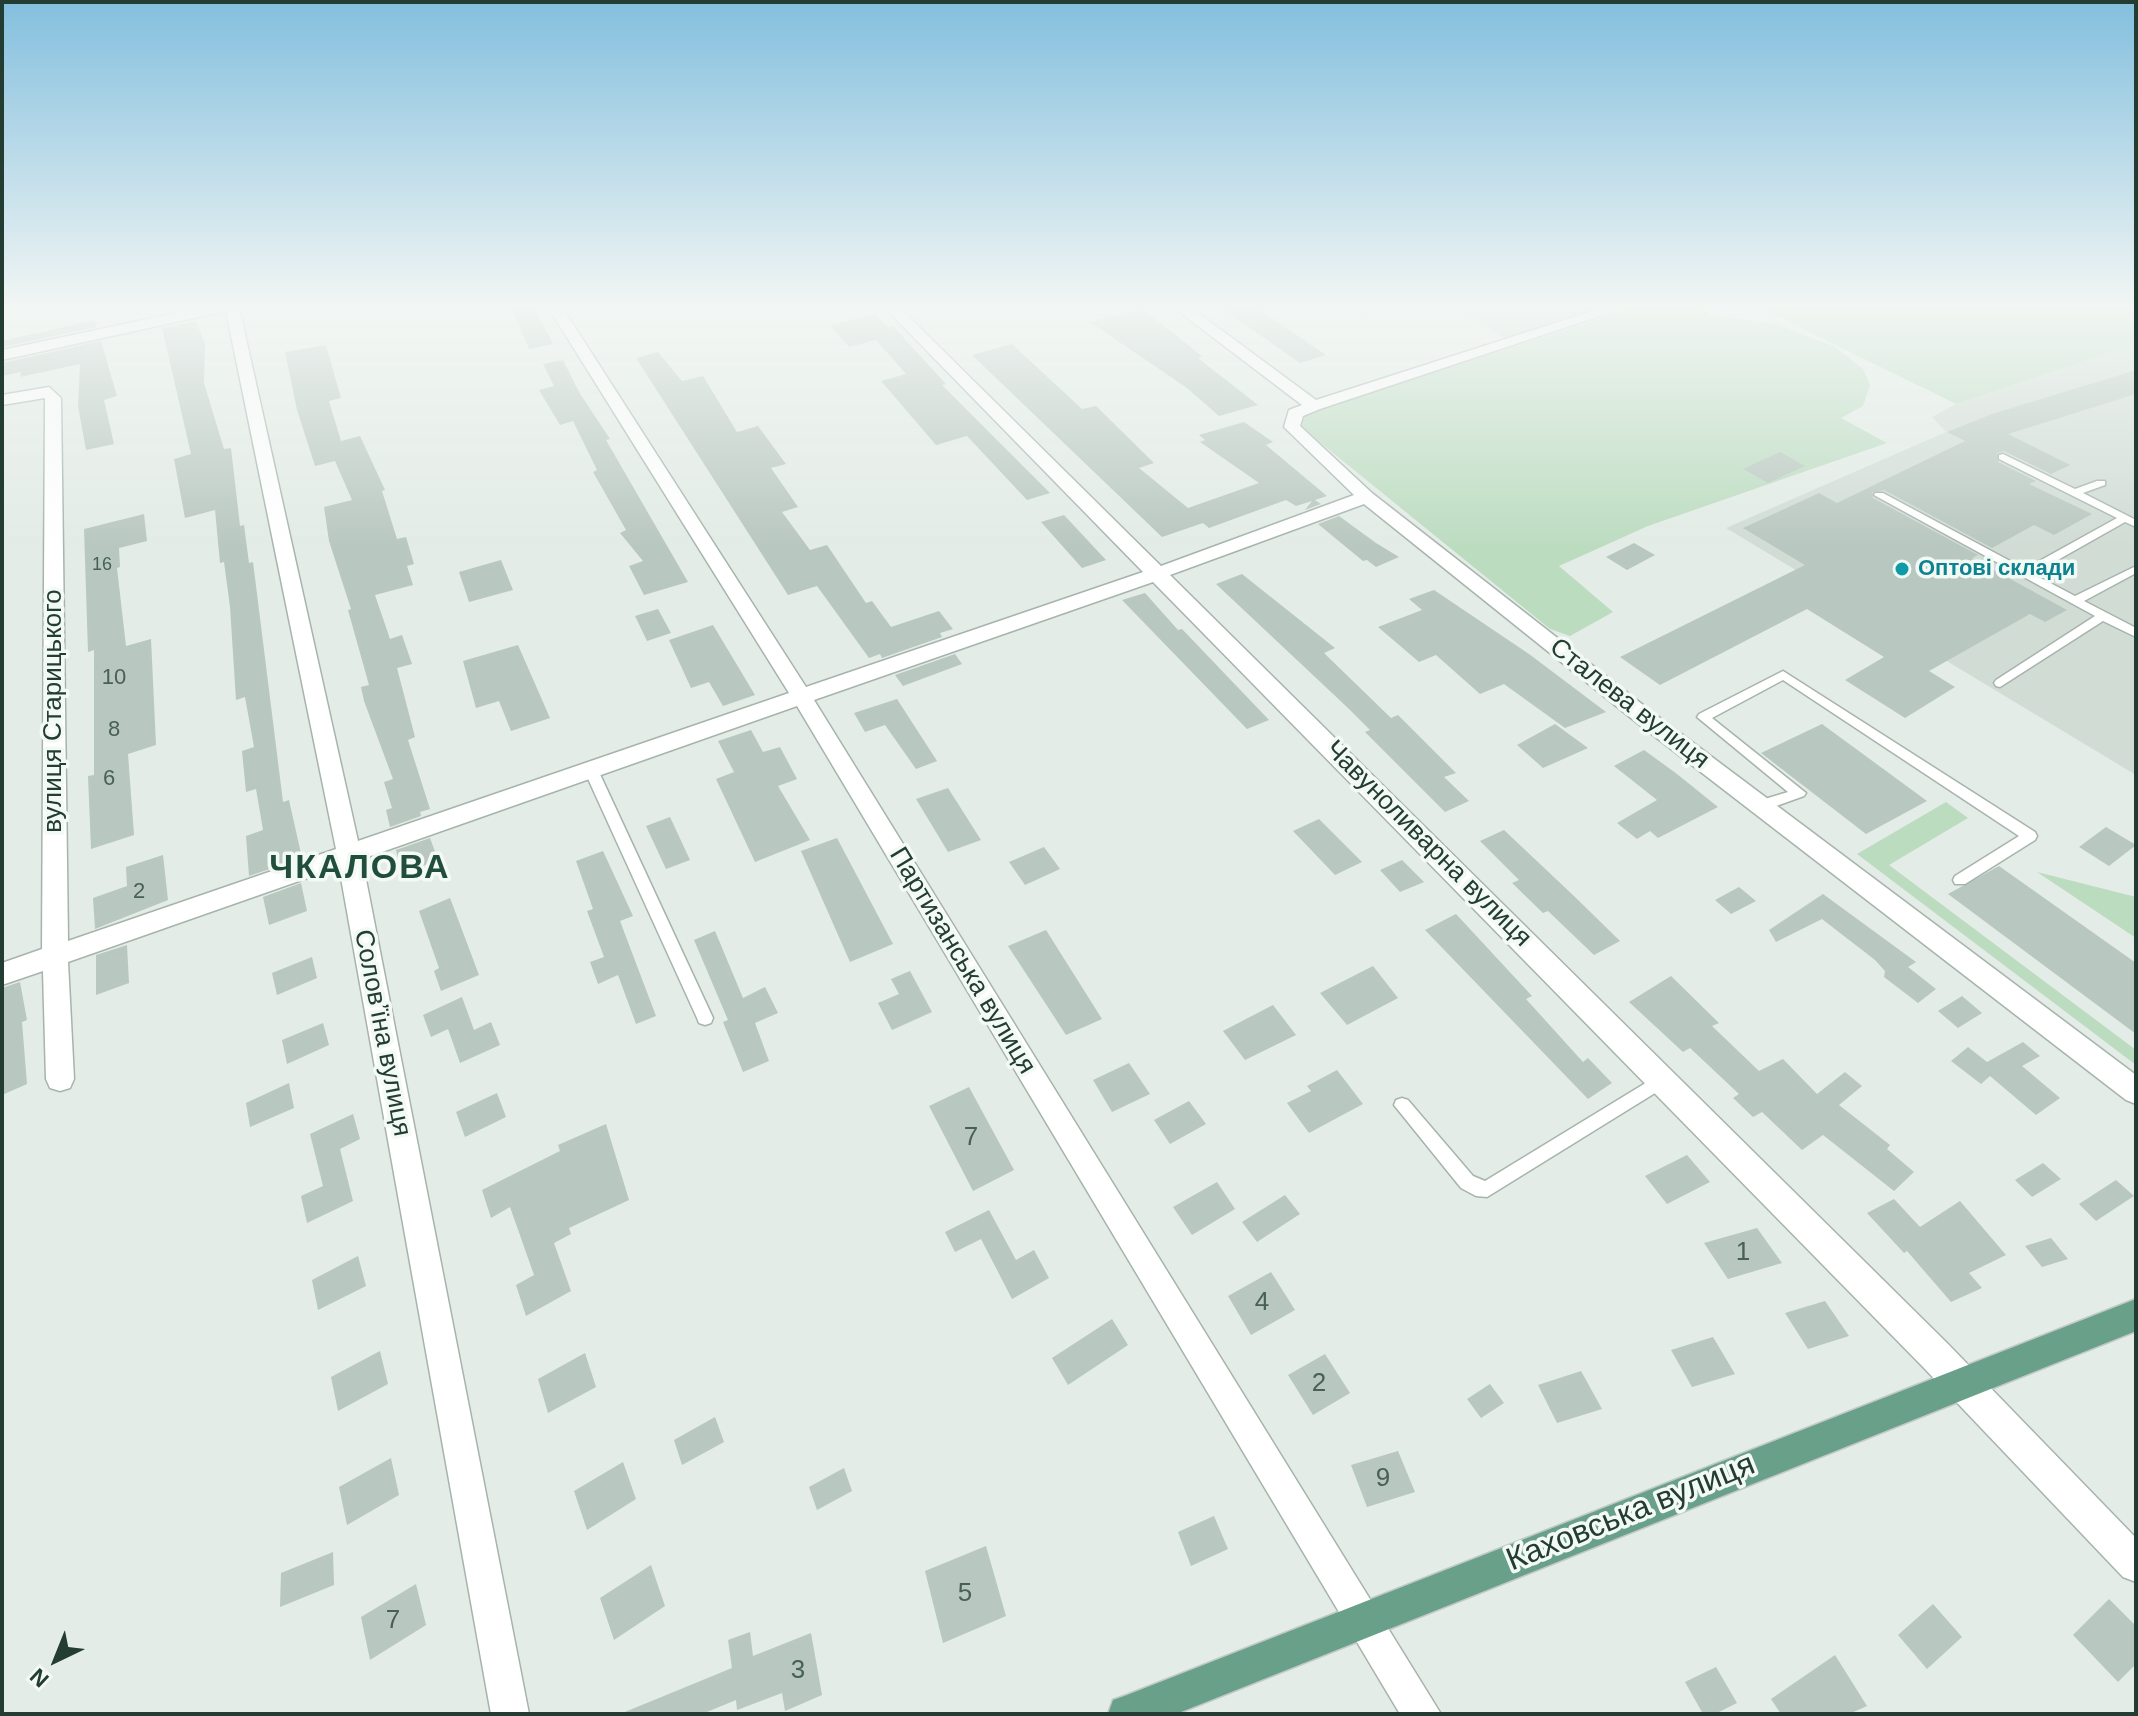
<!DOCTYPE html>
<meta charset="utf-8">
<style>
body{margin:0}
#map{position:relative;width:2138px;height:1716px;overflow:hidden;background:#e3ece6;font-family:Arial,sans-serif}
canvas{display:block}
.frame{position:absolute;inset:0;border:4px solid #233d32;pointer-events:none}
.north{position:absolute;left:16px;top:1620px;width:80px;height:80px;-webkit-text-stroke:6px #f3f9f5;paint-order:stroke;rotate:223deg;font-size:22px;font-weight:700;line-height:32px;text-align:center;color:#233d32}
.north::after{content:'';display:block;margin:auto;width:28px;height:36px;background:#233d32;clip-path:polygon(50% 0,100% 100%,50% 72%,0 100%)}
</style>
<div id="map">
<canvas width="2138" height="1716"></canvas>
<div class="frame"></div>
<div class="north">N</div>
</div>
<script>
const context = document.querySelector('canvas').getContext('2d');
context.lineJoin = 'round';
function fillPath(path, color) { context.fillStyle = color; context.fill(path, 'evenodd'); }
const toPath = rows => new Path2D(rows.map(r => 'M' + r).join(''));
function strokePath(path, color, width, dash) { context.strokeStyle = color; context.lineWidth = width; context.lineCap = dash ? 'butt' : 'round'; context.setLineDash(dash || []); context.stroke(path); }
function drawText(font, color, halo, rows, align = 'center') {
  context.font = font + ' Arial,sans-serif'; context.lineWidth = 7; context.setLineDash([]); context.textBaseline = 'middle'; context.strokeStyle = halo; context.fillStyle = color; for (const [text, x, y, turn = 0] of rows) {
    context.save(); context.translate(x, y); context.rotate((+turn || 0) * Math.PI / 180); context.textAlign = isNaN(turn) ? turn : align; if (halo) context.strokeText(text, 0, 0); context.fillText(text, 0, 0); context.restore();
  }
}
fillPath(toPath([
 [1453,307,1620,307,1512,342],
 [2136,344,2136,775,1726,528,1946,432,1932,417,1956,404]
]), '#d1dcd5');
fillPath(toPath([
 [1637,307,1697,307,1714,316,1777,324,1835,347,1863,369,1870,385,1863,406,1841,418,1887,443,1648,526,1559,566,1613,612,1570,636,1550,629,1301,427,1302,416,1308,413],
 [1758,307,2136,307,2136,344,1956,404],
 [1946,802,1968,818,1889,865,2136,1050,2136,1065,1857,854],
 [2037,872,2136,897,2136,938]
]), '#bcdcc0');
fillPath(toPath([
 [511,307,534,307,553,344,529,349],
 [1220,307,1256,307,1326,355,1300,363],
 [1142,308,1203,357,1198,358,1258,405,1219,416,1187,388,1090,322],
 [875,314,888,327,893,326,946,384,942,385,1050,493,1027,500,967,436,936,445,881,381,906,374,876,340,849,347,830,325],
 [95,320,97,327,2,347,2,341],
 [196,321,205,344,204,383,224,449,231,448,240,526,244,525,249,563,253,562,283,802,289,800,302,858,249,876,246,836,263,830,256,789,246,792,242,751,254,747,245,697,236,700,230,607,224,562,220,563,215,510,185,518,174,459,191,454,162,328],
 [101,341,117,396,104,400,114,444,86,450,78,406,80,364,20,377,21,372,2,376,2,363],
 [1012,344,1082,409,1096,406,1154,463,1139,468,1188,508,1259,483,1200,442,1205,440,1199,435,1244,422,1273,442,1266,445,1327,496,1315,500,1321,504,1305,510,1312,501,1296,506,1286,500,1209,528,1203,523,1162,537,972,355],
 [326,345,341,398,329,401,341,441,360,436,385,490,382,491,397,539,406,537,414,564,407,566,413,585,375,595,390,639,402,635,412,664,397,668,415,737,408,740,430,809,420,812,421,816,390,827,386,810,392,808,384,782,393,779,364,701,361,687,369,685,348,610,351,609,329,541,324,507,352,500,335,461,315,466,297,410,285,352],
 [658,352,682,381,703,376,737,432,758,426,786,464,771,468,798,507,782,512,810,550,827,545,866,603,872,601,891,627,939,611,953,629,940,633,942,637,882,658,880,654,869,658,817,586,788,595,636,358],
 [563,360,579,392,610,439,606,440,688,582,644,595,629,566,643,561,620,533,626,530,593,472,597,470,573,421,560,425,539,390,554,386,543,364],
 [2136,370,2136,394,2008,434,2070,465,2051,474,2004,451,1997,453,1998,462,2036,481,2029,484,2092,514,2054,535,2034,525,1992,548,1884,490,1872,492,1873,498,1978,555,1972,558,2067,610,2045,622,2030,614,1929,671,1955,687,1905,718,1845,680,1884,657,1807,609,1660,685,1620,657,1805,565,1743,528,1819,493,1837,503,1965,441,1947,432,1992,414],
 [1780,452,1805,466,1768,483,1743,469],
 [144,514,147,541,119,548,120,567,117,568,126,646,151,639,156,745,128,754,134,835,91,849,88,776,94,775,94,650,88,652,84,529],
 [1064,515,1106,560,1082,568,1041,522],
 [1339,516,1376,543,1399,557,1376,567,1367,560,1363,561,1318,524],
 [1634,543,1655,555,1627,570,1606,557],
 [501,560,513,590,469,602,459,572],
 [1242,574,1335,648,1324,653,1391,718,1398,715,1456,773,1444,777,1469,801,1445,812,1365,732,1370,730,1348,708,1216,584],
 [1434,590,1529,654,1606,712,1565,728,1504,684,1480,694,1436,655,1419,662,1378,627,1422,610,1409,599],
 [1145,593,1178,630,1182,629,1269,720,1247,729,1122,600],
 [658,609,671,633,647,641,635,616],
 [713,625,755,695,723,706,709,682,691,688,669,640],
 [518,645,550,718,511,731,499,701,476,708,463,661],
 [955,654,962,664,903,686,895,675],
 [897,699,937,761,916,769,885,725,865,732,854,713],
 [1555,724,1588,748,1543,768,1517,745],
 [1822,724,1927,801,1866,834,1761,753],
 [751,730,763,752,780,747,797,779,778,786,810,840,755,862,716,779,734,772,718,741],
 [1644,750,1677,774,1718,807,1658,838,1650,831,1637,839,1617,823,1657,800,1614,766],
 [948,788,981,840,948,852,916,799],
 [670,817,690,860,666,869,646,826],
 [1319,819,1362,862,1335,875,1293,831],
 [2106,827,2136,845,2109,866,2079,847],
 [1504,830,1575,897,1620,941,1594,955,1548,911,1543,913,1512,883,1519,880,1480,841],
 [430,838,438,860,402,874,396,850],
 [837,838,893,944,850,962,801,851],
 [1044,847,1060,869,1025,885,1009,862],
 [603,851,633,916,620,921,656,1016,636,1024,618,975,598,984,590,962,604,957,587,911,593,909,576,861],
 [163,855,168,900,95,929,93,898,127,886,126,867],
 [1402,860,1424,882,1400,892,1380,870],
 [1999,866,2136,963,2136,1034,1948,894],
 [301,883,307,911,269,925,263,897],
 [1739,887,1756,901,1731,914,1715,900],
 [1823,894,1916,962,1908,967,1936,989,1918,1003,1884,977,1885,971,1875,960,1822,919,1776,942,1769,930],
 [450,898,479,975,441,991,434,971,439,968,419,911],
 [1456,914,1532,996,1526,999,1583,1062,1588,1058,1612,1083,1588,1099,1425,930],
 [1046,930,1102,1019,1066,1035,1008,946],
 [715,931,743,998,765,987,778,1013,755,1023,769,1061,743,1072,723,1022,728,1020,694,940],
 [127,945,129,983,96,995,96,955],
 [312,957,317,978,277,995,272,973],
 [1373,966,1398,998,1347,1025,1320,993],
 [910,971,932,1012,892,1030,878,1003,899,994,891,979],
 [1671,976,1719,1023,1712,1026,1759,1071,1783,1059,1817,1094,1845,1072,1862,1086,1839,1105,1890,1145,1887,1149,1914,1172,1894,1191,1823,1135,1802,1150,1762,1112,1753,1117,1733,1098,1739,1094,1690,1048,1683,1052,1629,1002],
 [20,982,27,1020,22,1022,27,1084,2,1095,2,988],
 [1962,996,1982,1013,1958,1028,1938,1011],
 [462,997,474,1030,491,1022,500,1045,460,1063,448,1029,431,1037,423,1015],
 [1273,1005,1296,1035,1245,1060,1223,1031],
 [323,1023,329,1045,287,1064,282,1040],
 [2023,1042,2040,1056,2022,1066,2060,1098,2036,1115,1990,1076,1981,1084,1951,1061,1968,1047,1987,1062],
 [1129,1063,1150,1094,1112,1112,1093,1080],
 [1337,1070,1363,1104,1309,1133,1287,1103,1311,1091,1307,1086],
 [289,1083,294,1108,250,1127,246,1103],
 [969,1087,1014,1170,973,1191,929,1106],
 [497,1093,506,1117,465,1137,456,1112],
 [1189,1101,1206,1124,1170,1144,1154,1120],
 [353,1114,360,1139,340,1149,353,1201,307,1223,301,1196,323,1186,310,1134],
 [606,1124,629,1200,569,1228,571,1234,554,1243,571,1291,526,1316,516,1285,534,1275,510,1207,491,1218,482,1190,560,1151,558,1145],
 [1687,1155,1710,1182,1667,1204,1645,1176],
 [2043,1163,2061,1179,2032,1197,2015,1180],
 [2116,1180,2134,1196,2096,1221,2079,1204],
 [1217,1182,1235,1209,1192,1235,1173,1207],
 [1285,1195,1300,1214,1257,1242,1242,1222],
 [1894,1199,1920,1227,1960,1201,2006,1255,1969,1273,1982,1288,1951,1302,1907,1251,1904,1253,1867,1213],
 [989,1210,1016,1260,1034,1250,1049,1278,1012,1299,981,1239,955,1252,945,1232],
 [1757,1228,1782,1263,1728,1279,1704,1243],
 [2051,1238,2068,1259,2042,1267,2025,1246],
 [358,1256,366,1286,318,1310,312,1280],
 [1271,1272,1295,1310,1251,1335,1228,1296],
 [1825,1301,1849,1336,1808,1349,1785,1313],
 [1112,1319,1128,1345,1068,1385,1052,1358],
 [1713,1337,1735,1374,1692,1387,1671,1350],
 [380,1351,388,1384,338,1411,331,1377],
 [585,1353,596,1387,548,1413,538,1379],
 [1325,1354,1350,1393,1313,1415,1288,1375],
 [1581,1371,1602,1409,1557,1423,1538,1385],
 [1490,1384,1504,1403,1481,1418,1467,1399],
 [715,1417,724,1442,682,1465,674,1440],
 [1398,1451,1415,1492,1367,1507,1351,1465],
 [391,1458,399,1495,347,1525,339,1487],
 [623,1462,636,1499,587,1530,574,1491],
 [844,1468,852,1491,817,1510,809,1487],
 [1214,1516,1228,1549,1191,1566,1178,1532],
 [986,1546,1006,1616,943,1643,925,1571],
 [333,1552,334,1585,280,1607,281,1573],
 [651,1565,665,1606,614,1640,600,1598],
 [416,1584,426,1625,370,1660,361,1617],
 [2109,1599,2136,1626,2136,1664,2118,1682,2073,1635],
 [1933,1604,1962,1637,1927,1669,1898,1635],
 [750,1632,753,1656,811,1633,822,1695,785,1711,782,1693,737,1710,736,1700,702,1714,620,1714,732,1668,728,1640],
 [1835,1655,1867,1706,1849,1714,1781,1714,1771,1699],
 [1716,1667,1737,1703,1715,1714,1703,1714,1685,1682]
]), '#b8c7bf');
const lane = toPath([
 [1356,307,1366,307,1368,310,1364,313,1356,307],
 [2003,454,2075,489,2097,481,2105,481,2105,485,2083,493,2136,520,2136,527,2125,522,2033,574,2075,596,2136,566,2136,573,2084,601,2136,628,2136,637,2103,621,2000,687,1996,686,1994,683,1996,680,2095,616,1874,495,1875,493,1883,493,2025,569,2117,518,1999,459,1999,455,2003,454],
 [1783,671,2035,832,2037,836,2035,840,1965,884,1955,884,1953,880,1955,876,2019,836,1783,680,1712,718,1806,793,1804,796,1765,810,1755,810,1753,806,1755,802,1788,792,1697,717,1699,714,1783,671],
 [591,765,598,770,713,1018,711,1023,705,1025,699,1023,697,1018,584,770,591,765],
 [1662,1073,1668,1075,1670,1080,1668,1085,1487,1197,1476,1196,1461,1188,1394,1105,1396,1100,1402,1098,1408,1100,1473,1176,1485,1181,1662,1073]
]);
const street = toPath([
 [205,307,239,307,358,841,789,693,548,307,562,307,806,687,1143,572,884,307,899,307,1161,566,1354,495,1284,427,1289,410,1302,405,1173,307,1190,307,1316,400,1605,307,1627,307,1320,409,1303,416,1300,426,1372,493,1652,712,2136,1075,2136,1104,2126,1100,1636,722,1364,504,1170,575,1948,1344,2136,1538,2136,1582,2123,1577,1924,1368,1153,582,814,700,1441,1714,1400,1714,797,706,362,859,529,1714,491,1714,339,867,68,962,74,1079,70,1088,60,1091,50,1088,46,1079,43,971,2,985,2,963,42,949,45,398,2,405,2,395,49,387,61,398,68,941,336,849,226,311,2,360,2,350,205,307]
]);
const primary = toPath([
 [2136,1299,2136,1331,1176,1714,1108,1714,1113,1700,1127,1695,2136,1299]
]);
strokePath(lane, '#a6b4ac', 3);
strokePath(street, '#a6b4ac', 3);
strokePath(primary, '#c1c9c6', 3);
fillPath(lane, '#fff');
fillPath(street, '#fff');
fillPath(primary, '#69a089');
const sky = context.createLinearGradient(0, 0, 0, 547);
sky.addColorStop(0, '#83bfde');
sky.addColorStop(0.56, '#f2f6f4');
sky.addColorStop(1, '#f2f6f400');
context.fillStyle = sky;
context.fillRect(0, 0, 2138, 547);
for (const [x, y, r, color] of [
 [1902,569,8,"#0f9aa8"]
]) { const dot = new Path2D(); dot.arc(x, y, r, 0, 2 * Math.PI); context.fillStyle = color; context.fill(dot); strokePath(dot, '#f3f9f5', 3); }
drawText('18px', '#486055', null, [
 ["16",102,565]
]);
drawText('bold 22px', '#0d838f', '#f3f9f5', [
 ["Оптові склади",1918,569]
], 'left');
drawText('22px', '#486055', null, [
 ["10",114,678],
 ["8",114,730],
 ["6",109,779],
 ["2",139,892]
]);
drawText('26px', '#233d32', '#f3f9f5', [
 ["Сталева вулиця",1629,704,38],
 ["вулиця Старицького",54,711,-90],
 ["Чавуноливарна вулиця",1428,844,45],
 ["Партизанська вулиця",962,961,59],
 ["Соловʼїна вулиця",382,1033,79]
]);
drawText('26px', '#486055', null, [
 ["7",971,1138],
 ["1",1743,1253],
 ["4",1262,1303],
 ["2",1319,1384],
 ["9",1383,1479],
 ["5",965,1594],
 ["7",393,1621],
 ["3",798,1671]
]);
drawText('32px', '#233d32', '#f3f9f5', [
 ["Каховська вулиця",1631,1513,-22]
]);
context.letterSpacing = '2px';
drawText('bold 34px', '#204e3b', '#f3f9f5', [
 ["ЧКАЛОВА",360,869]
]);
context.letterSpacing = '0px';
</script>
